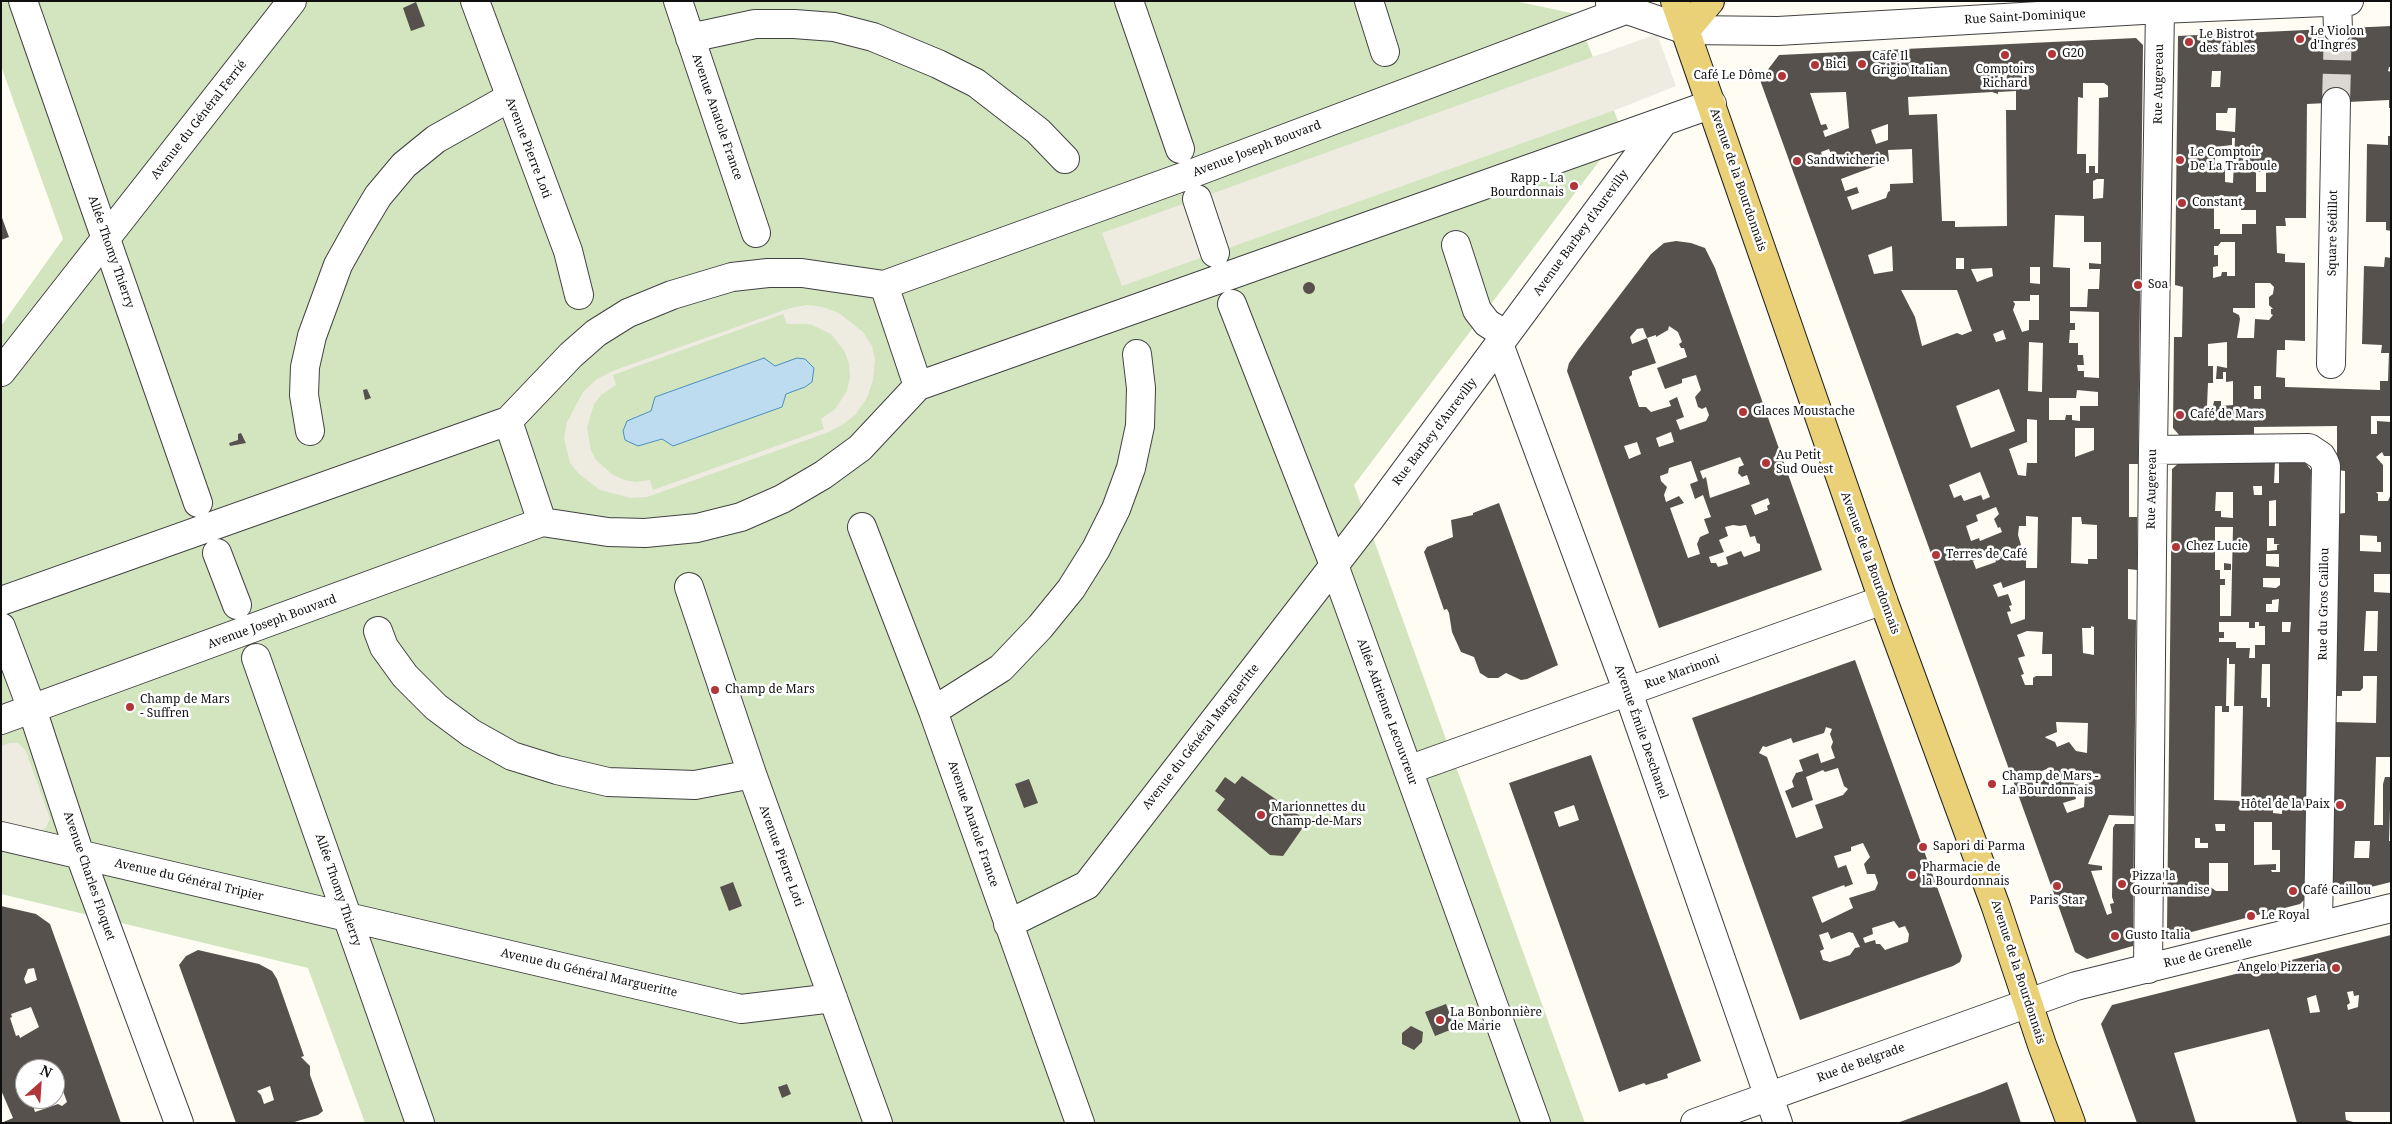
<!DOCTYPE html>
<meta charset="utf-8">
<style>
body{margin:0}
#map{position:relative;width:2392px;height:1124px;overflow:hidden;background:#fefcf3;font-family:"Noto Serif",serif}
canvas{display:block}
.frame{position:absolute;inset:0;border:2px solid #0f0f0f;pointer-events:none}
.north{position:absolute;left:15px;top:1059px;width:50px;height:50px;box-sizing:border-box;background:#fff;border:1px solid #9f9f9f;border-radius:50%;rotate:26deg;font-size:14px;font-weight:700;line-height:20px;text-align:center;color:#0f0f0f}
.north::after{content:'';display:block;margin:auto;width:18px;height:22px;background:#b23539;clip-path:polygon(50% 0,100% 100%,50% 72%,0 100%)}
</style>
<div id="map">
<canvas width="2392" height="1124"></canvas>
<div class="frame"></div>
<div class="north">N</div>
</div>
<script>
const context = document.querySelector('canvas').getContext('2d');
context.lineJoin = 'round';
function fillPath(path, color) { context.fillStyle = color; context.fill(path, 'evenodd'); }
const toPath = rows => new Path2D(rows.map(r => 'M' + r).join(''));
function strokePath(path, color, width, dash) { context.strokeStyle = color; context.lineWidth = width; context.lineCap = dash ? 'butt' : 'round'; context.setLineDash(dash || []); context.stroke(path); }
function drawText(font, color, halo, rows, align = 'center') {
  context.font = font + ' "Noto Serif",serif'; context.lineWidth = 5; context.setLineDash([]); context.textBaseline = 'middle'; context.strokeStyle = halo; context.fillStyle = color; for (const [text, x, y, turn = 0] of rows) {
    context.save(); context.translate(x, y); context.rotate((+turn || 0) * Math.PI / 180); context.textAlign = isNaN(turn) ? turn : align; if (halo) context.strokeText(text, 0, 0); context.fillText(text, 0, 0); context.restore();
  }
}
fillPath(toPath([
 [1,1,1515,1,1576,14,1622,131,1354,485,1585,1123,365,1123,308,968,1,894,1,326,63,239,1,66]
]), '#d2e5bf');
fillPath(toPath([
 [1657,34,1676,86,1618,109,1122,286,1102,233],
 [807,305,823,307,839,313,863,332,872,346,875,359,873,380,867,398,856,414,845,423,829,432,647,497,631,498,600,490,579,474,570,463,564,438,567,422,583,392,597,379,615,370,790,308],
 [783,314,787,324,810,324,831,334,845,352,849,364,850,377,847,391,835,409,821,419,824,429,653,490,650,480,635,482,625,480,613,475,596,460,591,450,587,428,594,404,601,395,616,385,613,375],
 [10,743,18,743,26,751,50,819,45,829,37,831,1,824,1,746]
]), '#eeebe1');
const water = toPath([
 [764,358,775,366,797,358,805,359,814,368,812,382,805,387,786,394,782,407,673,446,662,439,638,446,625,440,623,431,627,421,651,411,655,397,764,358]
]);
fillPath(water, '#bddcf0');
strokePath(water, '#4b8fc0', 1);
fillPath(toPath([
 [416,2,425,26,411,31,403,8],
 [2391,26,2391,67,2389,67,2388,71,2391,72,2391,108,2389,108,2389,100,2307,104,2306,218,2285,218,2286,226,2276,226,2277,253,2285,254,2285,262,2305,263,2305,341,2285,340,2285,350,2277,350,2276,377,2285,378,2285,387,2380,390,2380,381,2388,381,2389,353,2381,353,2382,345,2362,344,2364,266,2384,267,2385,257,2391,258,2391,416,2371,416,2371,434,2377,434,2377,421,2391,422,2391,456,2384,456,2382,452,2376,457,2383,465,2383,492,2376,492,2378,494,2378,501,2388,501,2391,494,2391,574,2374,574,2374,592,2391,593,2391,757,2376,757,2374,825,2383,825,2383,784,2385,777,2391,777,2389,841,2391,841,2391,882,2339,895,2332,889,2334,722,2376,723,2377,676,2363,676,2363,688,2360,691,2342,691,2342,696,2334,696,2336,514,2345,513,2345,471,2337,470,2337,426,2254,427,2254,436,2180,436,2173,428,2174,337,2182,337,2183,287,2175,285,2178,36],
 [2212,71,2221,71,2220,87,2211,87],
 [2228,108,2236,108,2235,132,2216,130,2216,113,2227,113],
 [2232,138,2235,138,2233,183,2225,182,2225,170,2223,167,2215,166,2215,147,2232,145],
 [2256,172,2266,172,2266,192,2256,192],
 [2214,196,2241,197,2241,210,2256,210,2256,224,2242,224,2242,234,2220,234,2220,229,2214,229],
 [2221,242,2235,242,2235,276,2227,276,2227,272,2222,272,2221,276,2213,278,2213,267,2218,266,2218,255,2214,255,2214,246,2218,246],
 [2255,283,2270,283,2274,287,2273,294,2269,297,2269,305,2273,309,2271,309,2271,314,2273,315,2269,320,2255,319,2254,338,2237,338,2240,319,2239,315,2233,312,2233,308,2255,308],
 [2227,342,2227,368,2217,366,2216,379,2223,379,2223,372,2226,372,2226,382,2233,381,2233,405,2221,406,2221,401,2214,401,2213,406,2207,406,2208,383,2213,383,2213,366,2208,366,2208,344],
 [2254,386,2261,386,2261,399,2254,399],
 [2360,535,2377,536,2377,542,2381,542,2381,552,2360,551],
 [2366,611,2378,611,2377,651,2364,651],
 [2355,841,2370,841,2369,858,2354,858],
 [2136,38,2143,45,2138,464,2129,464,2129,517,2137,517,2137,570,2128,569,2128,619,2136,620,2134,816,2109,815,2088,864,2102,866,2102,870,2091,871,2107,915,2112,913,2110,904,2114,903,2112,897,2113,828,2115,824,2134,824,2133,946,2087,959,2075,952,1760,80,1779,55],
 [2083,83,2104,83,2108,86,2108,97,2099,98,2098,173,2095,173,2095,166,2089,166,2089,173,2086,173,2086,154,2077,154,2078,97,2083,98],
 [2016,91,2016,110,2006,110,2007,226,1955,227,1955,221,1942,221,1937,114,1909,115,1908,97,1992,92,1998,94,1998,92],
 [1846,92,1849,128,1825,137,1823,131,1828,129,1826,124,1821,125,1820,122,1810,93],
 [1888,124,1888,140,1876,144,1871,130],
 [1829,149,1833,160,1825,163,1821,152],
 [1912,149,1913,183,1890,184,1890,191,1888,192,1886,198,1852,210,1847,197,1859,193,1857,187,1845,191,1841,179,1889,161,1888,150],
 [2097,179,2104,179,2103,198,2093,199,2093,181],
 [2055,215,2084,216,2084,242,2101,242,2101,264,2089,263,2089,269,2100,269,2099,289,2088,289,2087,307,2070,307,2070,268,2053,267],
 [1892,246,1893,271,1874,274,1868,255],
 [1956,258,1964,258,1964,269,1956,269],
 [2030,267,2040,267,2040,284,2030,283],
 [1992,268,1993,276,1977,282,1971,269],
 [1901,290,1957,290,1972,331,1962,335,1957,333,1922,346,1915,317],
 [2030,295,2039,295,2039,320,2029,320,2029,330,2022,332,2013,310,2015,304,2013,301,2030,301],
 [2070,311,2099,312,2099,378,2084,377,2084,371,2078,371,2077,365,2084,365,2083,355,2078,355,2078,343,2069,343,2070,330,2075,330,2075,323,2070,323],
 [2003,330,2006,339,1996,342,1993,334],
 [2029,342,2043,343,2042,392,2028,391],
 [1999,389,2015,431,1971,448,1956,406],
 [2077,390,2098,392,2098,406,2080,406,2080,421,2072,420,2072,415,2066,415,2065,420,2049,420,2049,398,2076,398],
 [2027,419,2037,420,2037,463,2027,463,2026,476,2018,475,2009,449,2027,442],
 [2075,428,2094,428,2094,450,2075,457],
 [1980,472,1990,497,1983,500,1981,495,1964,501,1961,495,1954,498,1949,485],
 [1996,507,1999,514,1994,519,1998,528,2000,527,2002,532,1980,541,1979,538,1971,541,1966,526,1978,521,1976,515],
 [2026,516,2038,517,2037,568,2026,568,2026,551,2021,553,2019,548,2021,545,2018,535,2019,526,2026,526],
 [2072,517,2081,517,2082,524,2097,525,2097,559,2088,559,2088,564,2071,563],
 [1993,553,1996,562,1976,569,1973,561],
 [2025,580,2025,619,2011,624,2007,612,2011,611,2009,606,2012,605,2008,594,1998,597,1993,585,2001,582,2003,588],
 [2091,626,2094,627,2094,655,2083,653,2082,628,2091,628],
 [2027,631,2043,632,2042,654,2052,654,2052,676,2036,676,2033,678,2033,685,2025,685,2021,675,2024,674,2018,658,2025,656,2017,635],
 [2056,722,2088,723,2087,753,2076,751,2069,742,2057,747,2055,742,2046,738,2045,737,2057,732],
 [2049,768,2053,779,2046,781,2042,771],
 [2078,773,2088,773,2087,792,2085,792,2084,807,2067,813,2063,803,2076,799,2074,792,2081,792,2081,785,2074,784,2074,776,2077,776],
 [2388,136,2391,136,2391,231,2386,230,2386,222,2366,222,2367,144,2388,145],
 [1,215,9,237,1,240],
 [1676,241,1691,243,1705,248,1715,268,1822,570,1659,628,1567,371,1569,363,1578,350,1651,254,1664,243],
 [1669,326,1678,332,1682,342,1679,344,1681,348,1684,348,1687,357,1657,368,1665,389,1682,383,1682,379,1696,375,1701,390,1695,397,1698,407,1702,409,1706,407,1709,415,1706,421,1680,430,1676,420,1684,417,1677,397,1669,401,1671,406,1651,412,1646,407,1639,407,1629,377,1632,375,1632,371,1656,363,1647,338,1632,344,1630,337,1637,329,1643,328,1647,338,1656,335,1656,337,1668,330],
 [1671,432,1674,442,1659,447,1656,438],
 [1637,442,1641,454,1629,459,1624,446],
 [1740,457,1744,465,1739,467,1738,473,1742,477,1747,475,1750,484,1710,498,1706,477,1703,479,1700,471],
 [1691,461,1698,481,1690,484,1695,499,1703,495,1711,517,1704,519,1709,533,1700,537,1697,544,1700,554,1688,558,1670,508,1684,503,1679,496,1666,502,1664,495,1667,487,1661,481,1660,476,1668,473,1669,468],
 [1768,498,1770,504,1767,506,1768,510,1755,515,1751,505],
 [1733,525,1740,526,1746,525,1750,537,1755,536,1757,543,1760,544,1760,551,1744,557,1741,551,1726,557,1728,564,1718,567,1716,563,1711,563,1709,557,1724,552,1719,540,1728,536,1725,527],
 '1303 288a6 6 0 1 1 12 0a6 6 0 1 1-12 0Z',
 [367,389,371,398,365,400,363,390],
 [241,433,246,443,230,446,229,443,238,440,238,434],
 [2275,461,2274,483,2279,483,2279,461,2304,461,2311,470,2306,898,2300,904,2176,936,2167,929,2172,469,2180,462],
 [2253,486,2262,486,2262,495,2254,495],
 [2216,492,2233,492,2233,518,2221,517,2221,511,2215,511],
 [2276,500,2276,526,2269,526,2269,501],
 [2215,527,2233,527,2231,616,2220,616,2220,585,2225,585,2225,579,2220,579,2220,570,2215,570],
 [2267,538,2274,538,2274,544,2280,544,2277,545,2277,550,2267,551],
 [2266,554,2279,554,2279,567,2266,566],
 [2263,578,2280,578,2280,585,2276,588,2263,587],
 [2279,599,2278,612,2266,612,2266,604,2272,604,2272,600],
 [2219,622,2249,622,2249,628,2255,628,2255,622,2259,622,2259,626,2265,626,2265,645,2255,645,2255,658,2249,658,2250,648,2236,648,2236,642,2219,642,2219,638,2224,638,2224,632,2219,632],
 [2282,622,2291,622,2290,632,2282,632],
 [2227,658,2229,658,2229,664,2235,664,2234,706,2243,706,2241,801,2214,800,2215,706,2222,706,2222,712,2229,712,2229,706,2226,706],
 [2262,664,2270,664,2270,707,2267,707,2267,698,2261,698],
 [2273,802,2282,802,2282,814,2273,813],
 [2254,822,2272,822,2272,850,2280,850,2280,872,2272,872,2271,870,2276,870,2276,864,2254,865],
 [2215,824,2225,824,2225,831,2216,831],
 [2195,838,2200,838,2200,843,2208,843,2208,848,2195,848],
 [2209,863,2228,863,2228,891,2216,891,2209,886],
 [1499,503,1558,665,1527,679,1521,680,1506,673,1498,678,1488,678,1480,673,1474,657,1461,652,1452,632,1449,613,1447,609,1444,610,1424,552,1427,547,1453,537,1451,520,1473,515,1473,513],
 [2224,563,2231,564,2231,570,2224,570],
 [1855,660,1962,956,1960,962,1953,966,1800,1020,1692,718],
 [1826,727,1832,729,1830,734,1833,742,1831,747,1835,758,1821,763,1818,753,1799,760,1803,771,1796,773,1792,781,1794,787,1785,791,1792,808,1813,800,1806,777,1823,770,1825,772,1838,768,1844,786,1848,789,1843,795,1815,805,1823,828,1796,838,1767,757,1759,753,1763,746,1766,747,1791,738,1793,743,1824,733],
 [1863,843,1870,857,1864,864,1867,874,1875,874,1878,883,1875,890,1849,898,1853,908,1822,923,1812,897,1844,885,1845,887,1853,884,1846,865,1838,868,1834,856,1851,851,1851,847],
 [1894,921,1899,928,1905,926,1909,934,1908,942,1885,950,1880,944,1876,944,1875,940,1865,943,1863,938,1873,934,1872,928],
 [1828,932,1831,939,1849,932,1853,933,1860,947,1855,948,1850,955,1830,962,1823,960,1820,951,1824,949,1819,935],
 [1591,755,1701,1061,1667,1074,1668,1078,1646,1085,1644,1083,1619,1092,1509,783],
 [1574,805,1579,820,1559,827,1554,812],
 [1242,776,1306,820,1306,823,1283,856,1270,855,1217,810,1225,799,1215,791,1225,777,1235,784],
 [1029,779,1038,803,1024,808,1015,784],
 [733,882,742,906,729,911,720,887],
 [1,906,36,914,50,924,121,1123,1,1123,13,1118,1,1090],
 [34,968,37,980,26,984,24,979,28,969],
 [31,1007,39,1027,20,1038,19,1035,16,1036,10,1018,12,1017,11,1014],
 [25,1069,55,1069,55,1075,57,1075,67,1102,62,1106,58,1104,35,1112,31,1099,25,1099],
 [2391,935,2391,1112,2345,1112,2346,1120,2357,1123,2297,1123,2269,1029,2174,1053,2196,1123,2137,1123,2101,1024,2112,1005],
 [2353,991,2354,996,2359,995,2358,1007,2348,1010,2347,1005,2350,1003,2347,992],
 [2316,995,2320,1012,2310,1013,2307,998],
 [198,950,259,964,272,971,277,979,304,1056,301,1057,310,1066,310,1075,323,1111,318,1115,291,1123,236,1123,179,965,186,956],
 [270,1086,274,1100,264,1104,261,1095,257,1091],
 [1446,1004,1455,1028,1435,1036,1425,1012],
 [1411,1026,1423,1032,1422,1042,1414,1050,1402,1044,1402,1033],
 [2007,1082,2021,1123,1897,1123,1982,1092],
 [787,1084,791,1094,782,1098,778,1087]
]), '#57514d');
strokePath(toPath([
 [2336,102,2338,29]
]), '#dad8d1', 28, [28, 14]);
const minor = toPath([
 [23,1,198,503],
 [475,1,568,251,579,295],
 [678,1,756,233],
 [1129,1,1180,149],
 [1369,1,1385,52],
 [2337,2,2338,29],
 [1610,4,1686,30,1778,31,2160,9,2349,1],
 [690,38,755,24,794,24,834,27,873,37,938,64,976,83,1038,131,1065,159],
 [1197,199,1215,253],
 [1456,245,1477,310,1487,323,1506,335],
 [884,285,918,386],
 [1232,304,1334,565,1536,1123],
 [1499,344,1628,692,1778,1123],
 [2331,364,2336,102],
 [1,372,292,1],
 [508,421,542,522],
 [310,431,304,395,305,367,312,336,338,265,357,231,378,196,404,165,436,139,509,98],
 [2153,450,2309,448,2321,456,2324,461,2326,466,2318,925],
 [862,527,933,711,1080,1123],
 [217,553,237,605],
 [689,587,752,774,878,1123],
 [1,601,508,421,571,355,596,333,628,313,672,295,732,277,768,273,802,273,884,285,1188,175,1628,9],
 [1,627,32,709,80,855,179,1123],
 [378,631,384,647,405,676,436,707,471,733,512,756,557,770,608,782,695,785,752,774],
 [256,658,420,1123],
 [933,711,1001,668,1040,627,1071,589,1096,549,1116,509,1131,468,1140,426,1141,388,1137,354],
 [1,720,542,522,608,532,645,533,697,528,741,517,782,499,823,475,860,448,918,386,1712,104],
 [1408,770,1883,600],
 [1,836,741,1009,833,998],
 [1008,924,1087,885,1370,519,1664,121],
 [2148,969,2153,450,2160,9],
 [1695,1123,2076,986,2391,908]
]);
const major = toPath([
 [1675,1,1883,600,1996,907,2042,1045,2071,1123],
 [1686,30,1710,1]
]);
strokePath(minor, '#424242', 30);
strokePath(major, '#202020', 30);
strokePath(minor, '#fff', 28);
strokePath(major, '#ead077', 28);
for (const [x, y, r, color] of [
 [2300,39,5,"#b23539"],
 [2189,42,5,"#b23539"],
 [2052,54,5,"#b23539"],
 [2005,55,5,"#b23539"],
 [1862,64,5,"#b23539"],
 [1815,65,5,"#b23539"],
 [1782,76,5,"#b23539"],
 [2180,160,5,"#b23539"],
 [1797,161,5,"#b23539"],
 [1574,186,5,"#b23539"],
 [2182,203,5,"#b23539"],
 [2138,285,5,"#b23539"],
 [1743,412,5,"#b23539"],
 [2180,415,5,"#b23539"],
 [1766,463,5,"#b23539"],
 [2176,547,5,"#b23539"],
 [1936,555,5,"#b23539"],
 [715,690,5,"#b23539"],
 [130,707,5,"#b23539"],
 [1992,784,5,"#b23539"],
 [2340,805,5,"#b23539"],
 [1261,815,5,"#b23539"],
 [1923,847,5,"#b23539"],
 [1912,875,5,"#b23539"],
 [2122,884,5,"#b23539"],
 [2057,886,5,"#b23539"],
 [2293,891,5,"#b23539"],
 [2251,916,5,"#b23539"],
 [2115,936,5,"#b23539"],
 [2336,968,5,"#b23539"],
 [1440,1020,5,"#b23539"]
]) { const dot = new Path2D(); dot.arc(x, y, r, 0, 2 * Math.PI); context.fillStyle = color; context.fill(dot); strokePath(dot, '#fff', 2); }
drawText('12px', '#0f0f0f', '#fff', [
 ["Rue Saint-Dominique",2025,17,-3],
 ["Rue Augereau",2159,84,-89],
 ["Avenue Anatole France",717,117,71],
 ["Avenue du Général Ferrié",199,120,-52],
 ["Avenue Pierre Loti",528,148,69],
 ["Avenue Joseph Bouvard",1257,149,-21],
 ["Avenue de la Bourdonnais",1738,180,71],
 ["Avenue Barbey d'Aurevilly",1581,233,-54],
 ["Square Sédillot",2333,233,-89],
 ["Allée Thomy Thierry",111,252,71],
 ["Rue Barbey d'Aurevilly",1435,432,-53],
 ["Rue Augereau",2152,489,-89],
 ["Avenue de la Bourdonnais",1870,563,70],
 ["Rue du Gros Caillou",2324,604,-89],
 ["Avenue Joseph Bouvard",272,622,-20],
 ["Rue Marinoni",1682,672,-20],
 ["Allée Adrienne Lecouvreur",1387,712,70],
 ["Avenue Émile Deschanel",1641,732,71],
 ["Avenue du Général Margueritte",1201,737,-52],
 ["Avenue Anatole France",973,824,71],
 ["Avenue Pierre Loti",781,856,70],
 ["Avenue Charles Floquet",89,876,71],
 ["Avenue du Général Tripier",189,880,13],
 ["Allée Thomy Thierry",338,890,71],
 ["Rue de Grenelle",2208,953,-14],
 ["Avenue de la Bourdonnais",2018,972,72],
 ["Avenue du Général Margueritte",589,973,13],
 ["Rue de Belgrade",1861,1063,-20]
]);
drawText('12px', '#0f0f0f', '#fff', [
 ["Le Violon",2310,32],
 ["d'Ingres",2310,46],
 ["Le Bistrot",2199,35],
 ["des fables",2199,49],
 ["G20",2062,54],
 ["Cafe Il",1872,57],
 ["Grigio Italian",1872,71],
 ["Bici",1825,65],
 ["Comptoirs",2005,70,"center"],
 ["Richard",2005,84,"center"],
 ["Café Le Dôme",1772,76,"right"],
 ["Le Comptoir",2190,153],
 ["De La Traboule",2190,167],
 ["Sandwicherie",1807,161],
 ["Rapp - La",1564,179,"right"],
 ["Bourdonnais",1564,193,"right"],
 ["Constant",2192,203],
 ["Soa",2148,285],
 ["Glaces Moustache",1753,412],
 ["Café de Mars",2190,415],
 ["Au Petit",1776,456],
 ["Sud Ouest",1776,470],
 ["Chez Lucie",2186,547],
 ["Terres de Café",1946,555],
 ["Champ de Mars",725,690],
 ["Champ de Mars",140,700],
 ["- Suffren",140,714],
 ["Champ de Mars -",2002,777],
 ["La Bourdonnais",2002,791],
 ["Hôtel de la Paix",2330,805,"right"],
 ["Marionnettes du",1271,808],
 ["Champ-de-Mars",1271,822],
 ["Sapori di Parma",1933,847],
 ["Pharmacie de",1922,868],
 ["la Bourdonnais",1922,882],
 ["Pizza la",2132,877],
 ["Gourmandise",2132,891],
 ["Café Caillou",2303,891],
 ["Paris Star",2057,901,"center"],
 ["Le Royal",2261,916],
 ["Gusto Italia",2125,936],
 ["Angelo Pizzeria",2326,968,"right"],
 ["La Bonbonnière",1450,1013],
 ["de Marie",1450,1027]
], 'left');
</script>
